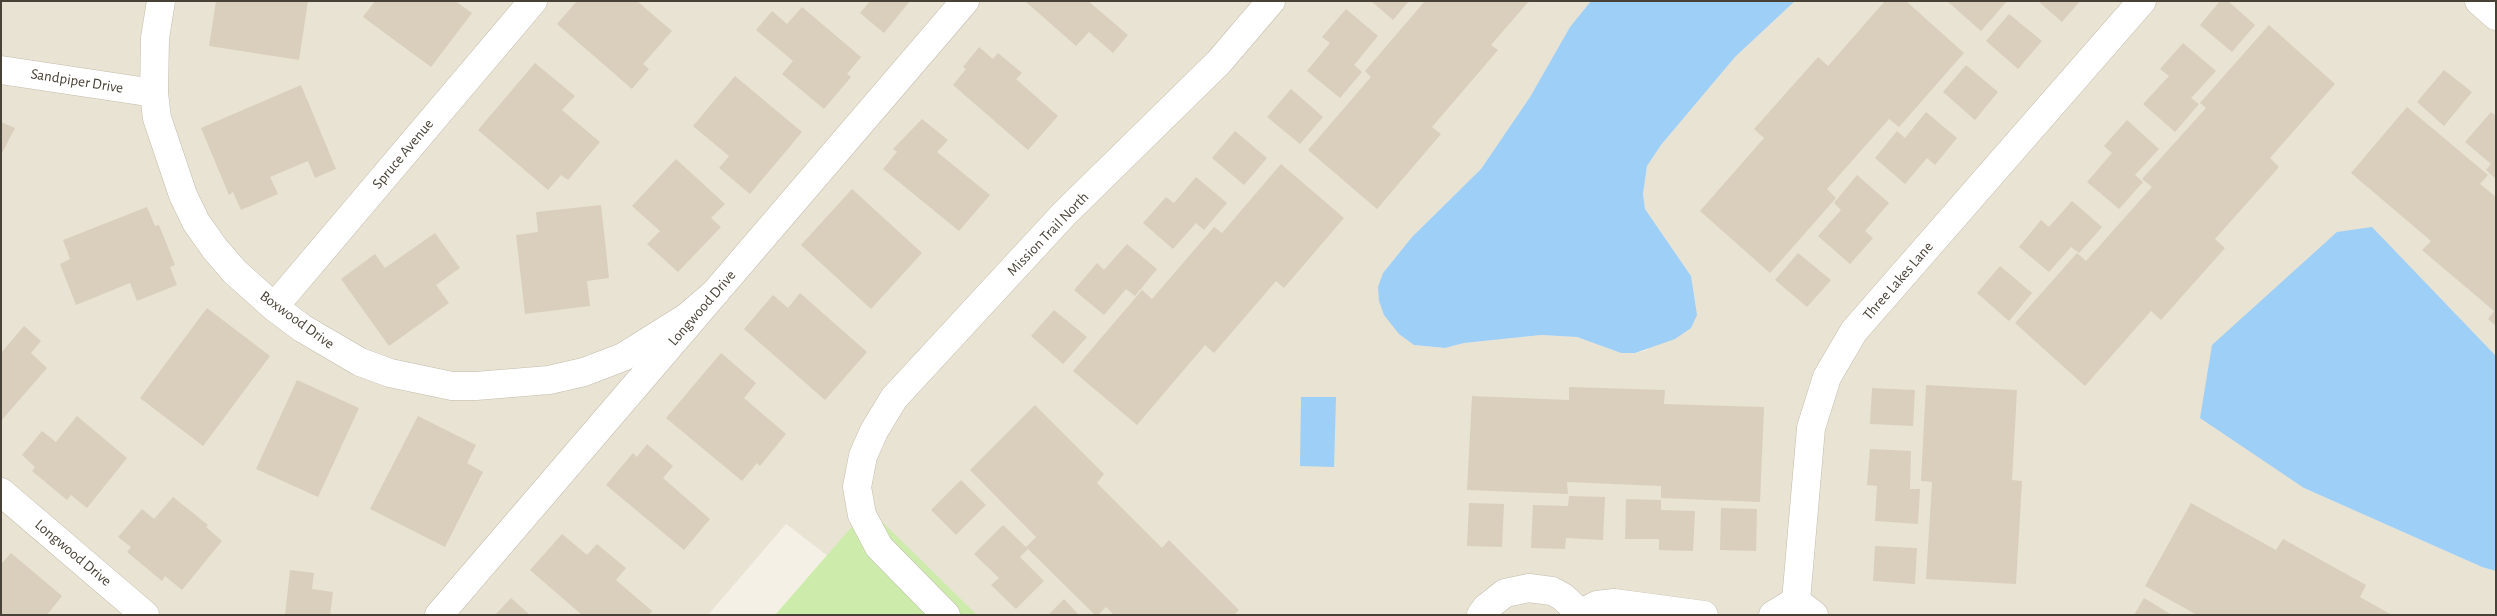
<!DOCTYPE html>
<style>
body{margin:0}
#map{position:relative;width:2497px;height:616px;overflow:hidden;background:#f4f0e6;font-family:"Alegreya Sans",sans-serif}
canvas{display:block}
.frame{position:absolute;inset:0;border:2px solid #484135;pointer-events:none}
</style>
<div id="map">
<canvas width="2497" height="616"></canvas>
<div class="frame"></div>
</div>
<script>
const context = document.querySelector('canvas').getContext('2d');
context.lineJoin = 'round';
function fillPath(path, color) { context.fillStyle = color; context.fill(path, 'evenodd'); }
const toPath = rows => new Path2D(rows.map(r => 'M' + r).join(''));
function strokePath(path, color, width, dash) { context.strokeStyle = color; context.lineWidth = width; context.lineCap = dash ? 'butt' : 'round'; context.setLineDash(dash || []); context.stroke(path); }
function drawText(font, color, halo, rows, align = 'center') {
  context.font = font + ' "Alegreya Sans",sans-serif'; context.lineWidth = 4; context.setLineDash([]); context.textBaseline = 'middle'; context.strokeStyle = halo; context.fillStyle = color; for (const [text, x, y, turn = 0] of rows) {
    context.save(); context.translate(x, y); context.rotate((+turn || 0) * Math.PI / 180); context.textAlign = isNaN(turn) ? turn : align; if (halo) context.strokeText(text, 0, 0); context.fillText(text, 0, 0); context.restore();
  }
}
fillPath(toPath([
 [1,1,1591,1,1570,27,1530,97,1481,169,1412,237,1383,273,1414,345,1445,348,1464,343,1541,335,1577,337,1621,353,1635,353,1647,350,1691,276,1645,209,1643,194,1647,166,1661,145,1735,57,1795,1,2496,1,2496,356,2372,228,2304,488,2482,567,2496,571,2496,615,905,615,786,524,708,615,1,615]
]), '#e9e3d4');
fillPath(toPath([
 [868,508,977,615,775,615]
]), '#cdecac');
fillPath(toPath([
 [1591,1,1795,1,1735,57,1661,145,1647,166,1643,194,1645,209,1691,276,1697,315,1691,328,1675,339,1635,353,1621,353,1577,337,1541,335,1464,343,1445,348,1414,345,1399,334,1384,315,1379,301,1378,287,1383,273,1412,237,1481,169,1530,97,1570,27],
 [2372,227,2496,356,2496,571,2482,567,2304,488,2200,418,2212,345,2337,232],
 [1301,397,1336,397,1334,467,1300,466]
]), '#9ecff6');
fillPath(toPath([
 [216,1,308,1,299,60,209,46],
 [375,1,455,1,472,13,431,67,363,17],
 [577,1,637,1,672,31,643,64,649,69,632,89,557,24],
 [870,1,910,1,884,33,860,13],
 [1025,1,1088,1,1128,35,1113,53,1089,32,1076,46],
 [1371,1,1409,1,1393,20],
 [1425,1,1529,1,1491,45,1498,50,1432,127,1441,134,1377,209,1308,150,1371,77,1365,71],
 [1885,1,1906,1,1964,53,1899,127,1889,119,1827,189,1836,198,1770,273,1700,211,1764,138,1754,129,1818,57,1828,66],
 [1947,1,2007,1,1981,31],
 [2038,1,2080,1,2062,22],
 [2220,1,2228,1,2255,25,2232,52,2200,25],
 [802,7,861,57,847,74,851,77,824,109,782,74,793,61,756,30,772,11,787,24],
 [1346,9,1378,36,1354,65,1362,72,1340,98,1307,71,1330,43,1322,37],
 [2009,14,2042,41,2018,69,1986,41],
 [2269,25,2335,84,2270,158,2279,167,2215,239,2225,248,2161,320,2151,311,2085,386,2015,323,2077,253,2086,261,2152,187,2142,179,2206,108,2200,103],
 [2183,43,2216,71,2191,98,2199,104,2175,132,2143,104,2169,76,2160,69],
 [979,47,993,59,998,53,1022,73,1016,79,1058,116,1028,150,953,85,966,69,963,67],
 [535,63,575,96,562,110,600,142,568,180,561,175,548,190,478,130],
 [1966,65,1998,92,1975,120,1943,92],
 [2444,70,2472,92,2444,126,2417,102],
 [735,76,802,132,750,194,719,168,729,156,693,126],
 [301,85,336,169,315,178,308,161,270,177,278,194,241,210,233,192,229,195,201,128],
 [1291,89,1323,117,1300,144,1267,117],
 [2407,107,2488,175,2480,184,2496,197,2496,326,2488,319,2494,311,2422,250,2431,241,2351,173],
 [1926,112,1957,138,1935,165,1927,158,1905,184,1875,158,1897,131,1905,138],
 [2491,112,2496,116,2496,179,2486,170,2491,164,2465,142],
 [922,119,948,140,937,152,990,195,959,231,883,169,897,152,893,149],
 [2127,120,2159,149,2135,175,2143,182,2119,209,2087,182,2112,153,2104,146],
 [1,122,15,128,1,155],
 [1235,131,1267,158,1244,185,1212,158],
 [676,159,725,204,711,218,721,227,678,272,647,244,660,231,632,206],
 [1281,164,1344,218,1284,288,1276,281,1214,353,1205,345,1137,425,1073,371,1142,290,1152,299,1214,227,1222,233],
 [1857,175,1889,203,1865,231,1873,238,1850,264,1818,236,1841,210,1834,203],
 [1196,177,1227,203,1204,230,1196,223,1173,249,1143,223,1166,197,1174,203],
 [852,189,922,253,871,309,801,245],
 [2072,201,2102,227,2079,253,2071,247,2049,272,2019,247,2041,220,2049,227],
 [601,205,609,278,587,281,590,306,525,314,516,235,538,232,536,212],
 [147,207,155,226,159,225,175,265,170,267,177,285,137,301,130,283,76,305,60,264,70,259,63,240],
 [435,233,460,268,436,285,449,303,389,346,341,279,375,254,385,268],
 [1127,244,1157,269,1135,296,1126,289,1104,315,1074,290,1097,263,1104,270],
 [1798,253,1831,280,1807,307,1775,280],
 [2000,266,2032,293,2009,321,1977,293],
 [800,293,867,352,825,400,744,329,773,295,788,308],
 [207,308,270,356,203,446,140,398],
 [1054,310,1087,337,1063,364,1031,336],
 [24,326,41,341,31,353,47,368,1,421,1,353],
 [721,353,756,383,744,398,786,434,760,466,757,463,742,481,666,418],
 [297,380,359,408,318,497,256,469],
 [1926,385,2017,390,2012,480,2022,481,2016,584,1926,579,1932,482,1921,481],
 [1569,387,1665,390,1664,404,1764,407,1760,502,1661,498,1661,486,1567,482,1568,494,1467,490,1472,396,1569,400],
 [1872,388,1915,390,1913,426,1870,424],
 [1035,405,1104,474,1097,483,1162,548,1169,540,1239,610,1234,615,1114,615,1106,607,1098,615,1095,615,1026,547,1036,537,970,470],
 [77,416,127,458,87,508,71,495,67,500,32,471,35,467,22,455,42,431,56,442],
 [418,416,476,445,467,463,483,472,445,547,370,509],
 [647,444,673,466,663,478,710,519,684,550,606,485,633,453,637,457],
 [1870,449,1911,451,1910,489,1920,489,1918,524,1875,521,1877,486,1867,485],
 [961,480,986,505,956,535,931,510],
 [1569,496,1605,497,1603,540,1566,538,1565,549,1531,548,1533,505,1568,506],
 [173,497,208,525,206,527,222,541,182,590,165,576,162,581,127,552,131,547,118,537,142,509,154,519],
 [1626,499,1661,500,1661,510,1695,511,1693,551,1659,550,1659,539,1625,539],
 [1469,503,1504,504,1502,547,1467,546],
 [2191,503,2276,550,2283,539,2366,585,2360,597,2392,615,2197,615,2145,586],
 [1721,508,1757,509,1756,551,1720,550],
 [1003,525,1028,549,1020,557,1044,581,1016,609,991,585,999,578,974,554],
 [562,534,587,555,597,544,626,568,616,580,652,611,649,615,582,615,530,570],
 [1875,546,1917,548,1915,584,1873,581],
 [11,553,62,596,47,615,1,615,1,564],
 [290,570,314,573,312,589,333,592,330,615,285,615],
 [511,598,530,615,495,615],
 [2144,598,2172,615,2134,615],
 [1064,599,1079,615,1048,615]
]), '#dacfbd');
const street = toPath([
 [161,1,155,38,154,93,157,118,183,195,196,222,215,249,235,272,274,307,302,328,360,362,390,373,452,386,476,386,549,380,584,372,623,357,687,317,716,292],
 [2479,1,2496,16],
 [1,70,154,93],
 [274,307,533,1],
 [1,492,145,615],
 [1581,613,1597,605,1614,603,1704,615],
 [439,615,965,1],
 [946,615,879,547,862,515,857,487,863,456,874,431,894,398,1064,214,1219,62,1271,1],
 [1481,615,1486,608,1505,593,1529,588,1552,591,1563,597,1582,615],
 [1773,615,1796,601],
 [1814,615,1796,601,1811,428,1827,377,1854,331,2142,1]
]);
strokePath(street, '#c3bcab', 29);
strokePath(street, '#fff', 28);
drawText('15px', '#484135', '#fff', [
 ["Sandpiper Drive",77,81,9],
 ["Spruce Avenue",403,154,-50],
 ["Mission Trail North",1048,234,-46],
 ["Three Lakes Lane",1898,281,-49],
 ["Longwood Drive",702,308,-49],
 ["Boxwood Drive",297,320,36],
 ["Longwood Drive",73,553,40]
]);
</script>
